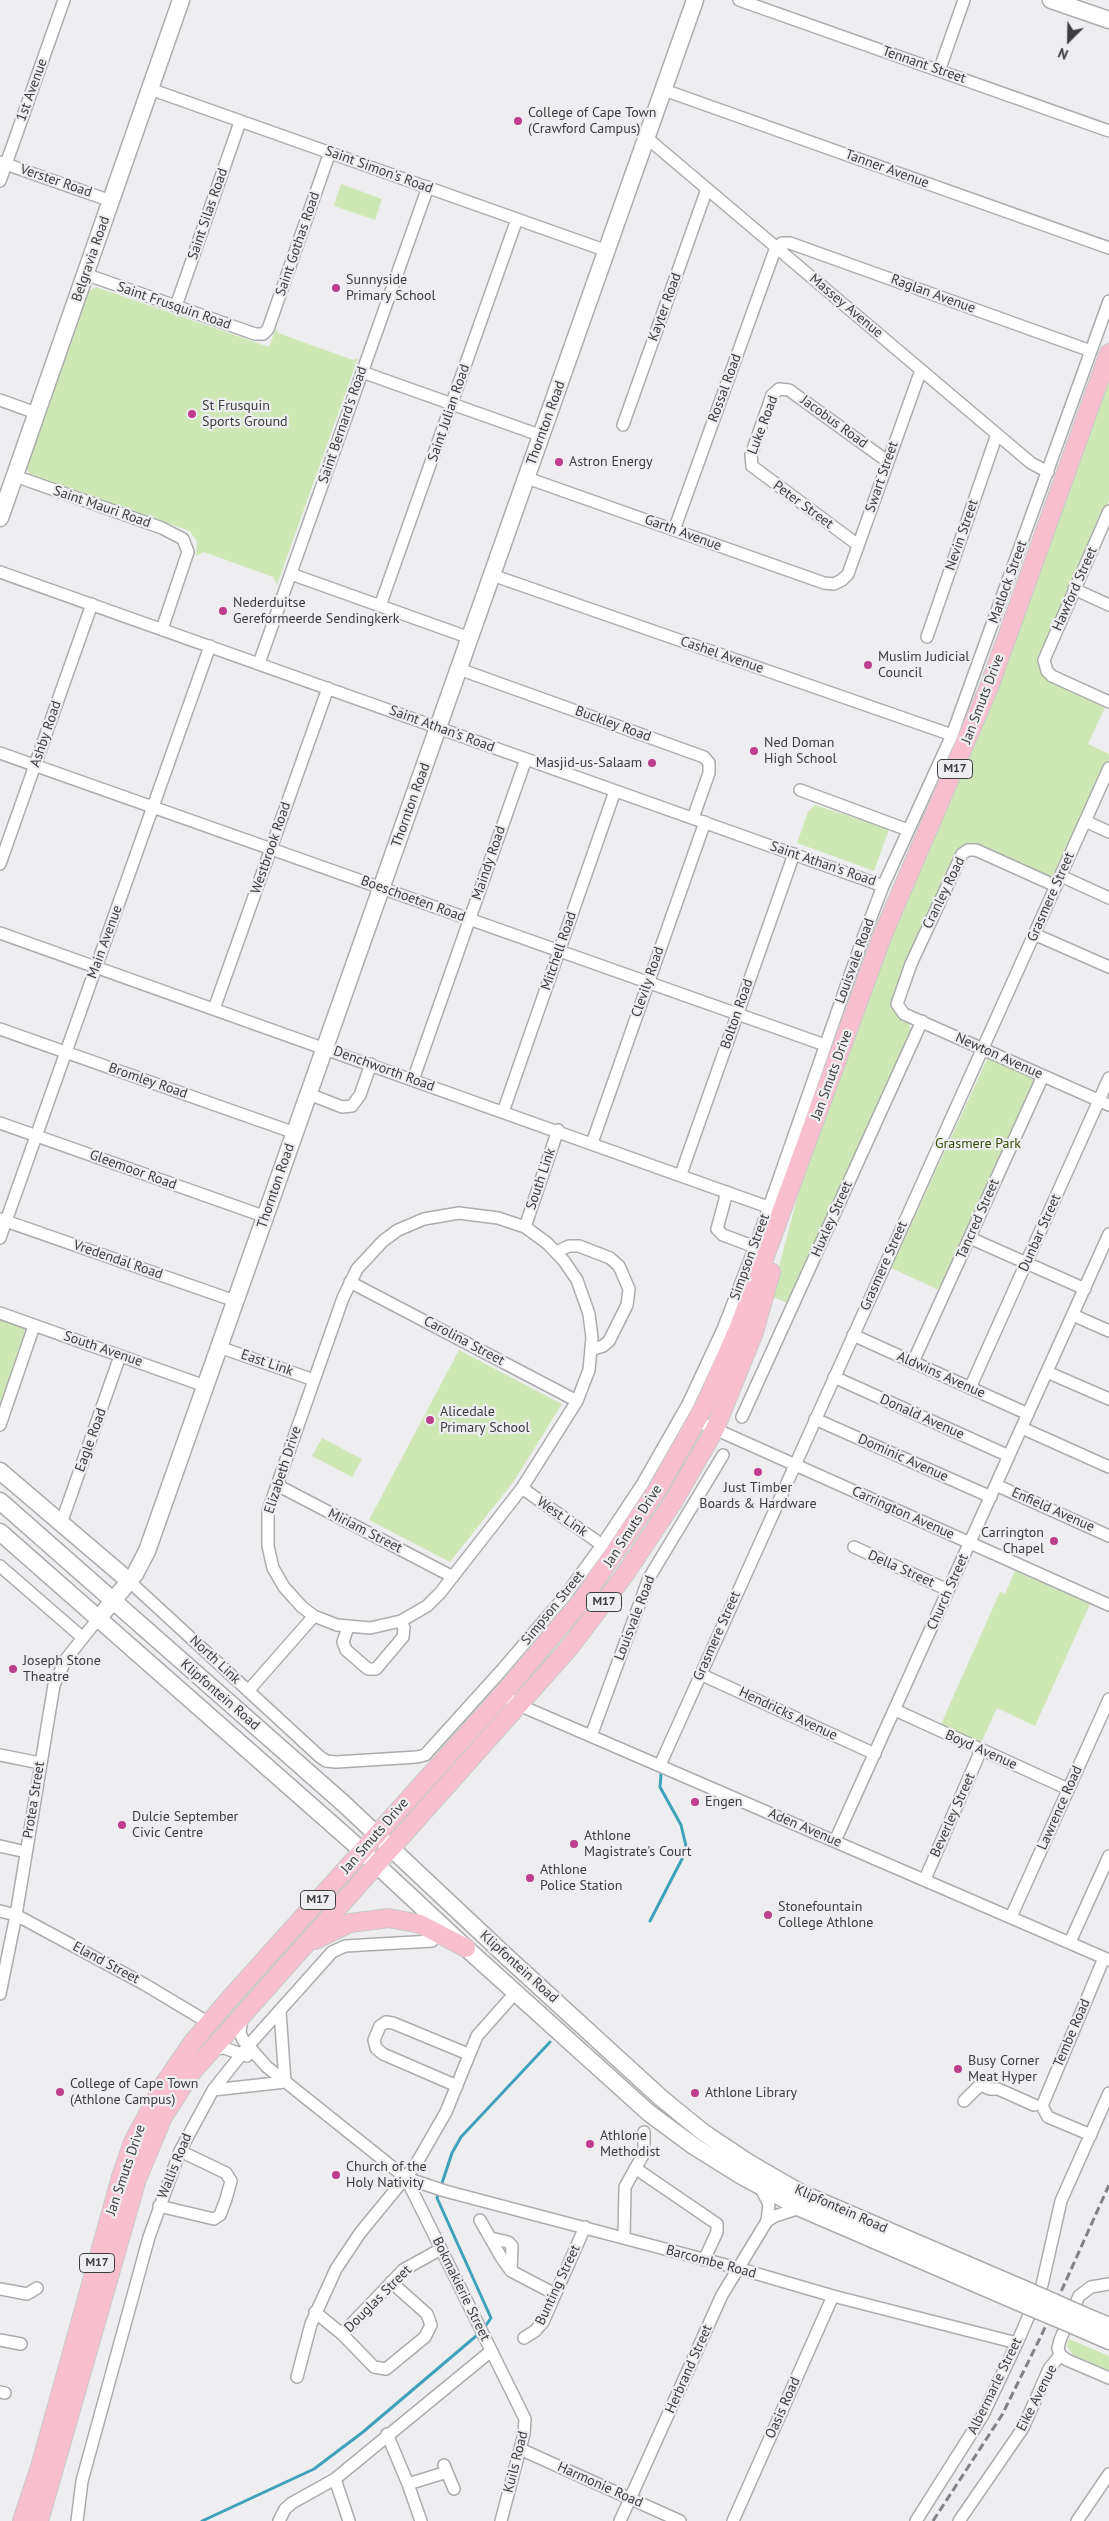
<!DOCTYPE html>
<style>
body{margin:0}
#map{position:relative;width:1109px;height:2521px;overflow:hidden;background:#eeeef1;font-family:"PT Sans",sans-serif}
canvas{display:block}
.north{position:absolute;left:1044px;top:15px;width:50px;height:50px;-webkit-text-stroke:4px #eeeef1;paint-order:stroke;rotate:203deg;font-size:14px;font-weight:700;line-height:20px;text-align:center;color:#3c3d3e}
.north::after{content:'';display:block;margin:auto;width:18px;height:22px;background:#3c3d3e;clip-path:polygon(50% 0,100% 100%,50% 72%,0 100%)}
</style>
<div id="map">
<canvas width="1109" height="2521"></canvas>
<div class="north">N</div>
</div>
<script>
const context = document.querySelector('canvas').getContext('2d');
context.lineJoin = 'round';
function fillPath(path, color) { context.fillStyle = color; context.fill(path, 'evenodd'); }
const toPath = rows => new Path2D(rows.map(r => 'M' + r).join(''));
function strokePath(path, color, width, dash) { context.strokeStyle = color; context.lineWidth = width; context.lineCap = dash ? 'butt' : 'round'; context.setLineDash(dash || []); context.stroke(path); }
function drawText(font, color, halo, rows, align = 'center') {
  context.font = font + ' "PT Sans",sans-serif'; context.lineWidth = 4.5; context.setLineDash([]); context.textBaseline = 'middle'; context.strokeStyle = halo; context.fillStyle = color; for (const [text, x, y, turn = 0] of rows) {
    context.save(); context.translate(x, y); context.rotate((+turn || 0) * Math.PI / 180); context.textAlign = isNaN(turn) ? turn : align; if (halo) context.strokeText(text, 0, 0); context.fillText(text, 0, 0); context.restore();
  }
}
fillPath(toPath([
 [341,184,382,199,375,220,334,206],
 [96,287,269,347,276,328,278,333,353,360,358,358,277,585,273,577,204,552,196,556,197,542,190,531,30,474,26,468,89,291],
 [1109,376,1109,500,1039,665,1042,672,1106,705,1088,744,1109,754,1109,759,1055,879,984,847,968,844,958,849,893,1006,895,1012,908,1021,912,1032,790,1304,771,1296,802,1180,884,952],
 [815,805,889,829,874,871,797,843,808,812],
 [988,1057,1037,1079,941,1291,891,1268],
 [0,1318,26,1327,0,1406],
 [459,1350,562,1404,514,1481,450,1562,369,1520],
 [322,1438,362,1459,352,1477,312,1456],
 [1015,1571,1090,1604,1035,1726,997,1708,981,1743,941,1724,1000,1592,1005,1594],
 [1069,2339,1109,2356,1109,2372,1073,2356,1067,2346]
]), '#cfe7b5');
strokePath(toPath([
 [650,1921,683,1857,686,1846,681,1825,660,1787,661,1774],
 [202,2521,314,2469,363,2432,482,2331,491,2318,437,2198,452,2153,461,2137,550,2042]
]), '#40a2ba', 3);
const street = toPath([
 [739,0,1109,131],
 [939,71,964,0],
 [150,89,607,251],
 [664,90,1109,248],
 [647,138,1031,463,1048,472],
 [0,162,111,201],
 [0,181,64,0],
 [85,274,255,334,263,334,268,329,330,152],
 [176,306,240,122],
 [362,372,542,436],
 [0,400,36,413],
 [623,425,707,189],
 [15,476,162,528,183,539,188,552,162,629],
 [527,478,824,583,834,584,842,580,848,574,921,370],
 [1109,511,1044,660,1047,671,1052,676,1109,702],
 [674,530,776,247,782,243,790,243,1091,351],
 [858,545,752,466,751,455,772,395,779,389,789,390,887,461],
 [0,572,883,886],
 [291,574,470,638],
 [492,575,952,735],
 [1074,589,1109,605],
 [380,606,517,219],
 [927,637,997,434],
 [259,663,428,187],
 [459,669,704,757,709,763,709,773,693,818],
 [0,753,825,1045],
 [800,790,908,830],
 [1085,821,1109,832],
 [0,864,92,604],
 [1061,876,1109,898],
 [1056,886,976,850,968,850,962,854,911,964,897,1004,904,1014,1109,1105],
 [0,933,768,1207],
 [1034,934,1109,967],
 [214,1009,328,688],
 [0,1029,295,1133],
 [413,1080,526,759],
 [309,1094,342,1107,352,1106,360,1095,371,1064],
 [503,1112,615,791],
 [0,1123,266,1217],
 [592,1143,705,822],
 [681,1174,794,854],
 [727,1192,717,1229,723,1235,755,1247],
 [459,1213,498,1218,525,1227,547,1243,564,1261,577,1280,589,1314,592,1338,589,1370,577,1401,522,1488,440,1593,427,1606,401,1621,370,1628,337,1625,314,1616,302,1607,284,1587,273,1568,268,1546,268,1511,343,1298,357,1269,383,1241,398,1230,424,1219,459,1213],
 [0,1219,235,1301],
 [525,1227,558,1130],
 [0,1238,210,646],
 [970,1238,1085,1289],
 [556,1252,569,1246,579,1246,610,1258,619,1266,629,1289,627,1305,609,1341,603,1346,591,1350],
 [350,1282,577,1401],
 [0,1313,205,1386],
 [1073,1315,1109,1331],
 [853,1335,1028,1414],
 [219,1347,314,1380],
 [913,1362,1043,1076],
 [1047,1372,1109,1399],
 [834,1377,1009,1456],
 [970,1388,1109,1078],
 [742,1417,922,1021],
 [815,1419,991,1497],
 [697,1421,1109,1605],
 [0,1425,34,1326],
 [1022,1428,1109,1467],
 [277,1485,453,1577],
 [996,1485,1109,1536],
 [522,1488,602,1545],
 [58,1523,63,1518,120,1356],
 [854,1547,948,1590],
 [0,1566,83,1638],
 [129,1581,319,1756,326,1761,336,1762,417,1757,425,1755,501,1671,565,1596,602,1545,643,1483,688,1404,723,1329,755,1247,863,938,883,886,952,735,1109,301],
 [348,1627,343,1642,346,1650,368,1669,376,1669,403,1637,404,1628,401,1621],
 [700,1674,875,1754],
 [248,1691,314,1616],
 [503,1694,519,1705,1109,1960],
 [895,1710,1068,1789],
 [591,1736,649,1578,723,1455],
 [0,1755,40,1763],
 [660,1765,1109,768],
 [835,1841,1109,1234],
 [0,1846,26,1852],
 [925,1879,981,1750],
 [0,1911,16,1915,144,1984,209,2023],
 [1011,1917,1109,1699],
 [1070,1942,1109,1856],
 [0,1994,16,1915,54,1685,66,1659,98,1619],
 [242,2017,240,2032,243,2040,267,2067,406,2178,445,2191,737,2268,833,2296,1017,2343],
 [212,2049,224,2048,247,2056],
 [457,2086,383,2054,376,2048,374,2040,380,2026,386,2022,393,2023,468,2054],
 [213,2090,285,2082,280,2011],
 [964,2101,980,2085,990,2089,998,2089,1034,2105],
 [1091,2135,1048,2117,1042,2106,1104,1958],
 [635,2168,717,2224,717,2232,704,2260],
 [406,2178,525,2419,524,2434,501,2521],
 [159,2206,214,2219,220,2215,226,2199,231,2181,226,2173,180,2151],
 [480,2220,501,2257,511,2271,555,2294],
 [767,2221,775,2216,800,2208],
 [491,2238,508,2242,512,2246,511,2271],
 [624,2238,625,2187,644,2153,644,2132],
 [0,2289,27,2294,37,2288],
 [315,2312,342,2334,374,2367,386,2369,425,2337,431,2325,427,2314,391,2282],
 [342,2334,403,2270,441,2249],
 [524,2338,535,2331,543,2322,585,2227],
 [0,2340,21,2344],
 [1060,2355,1058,2348,1060,2340,1079,2296,1091,2287,1109,2284],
 [1060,2355,1067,2360,1109,2378],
 [297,2377,311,2324,336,2269,360,2233,415,2166,446,2112,477,2036,516,1992],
 [0,2392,5,2393],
 [387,2434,408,2484,421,2521],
 [520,2449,680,2521],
 [444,2465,454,2489],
 [335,2479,349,2521],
 [408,2484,447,2472],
 [77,2521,82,2481,149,2237,180,2151,213,2090,248,2046,332,1952,345,1946,432,1941],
 [279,2521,285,2509,292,2503,335,2479,491,2351],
 [620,2521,722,2295,767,2221,769,2204,760,2187],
 [733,2521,833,2296],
 [916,2521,983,2415,1017,2343,1042,2285,1061,2201,1109,2093],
 [959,2521,1023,2428,1049,2369,1060,2355],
 [1077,2521,1109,2474]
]);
const secondary = toPath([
 [1051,0,1109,20],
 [0,518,181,0],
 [0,1471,129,1581],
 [0,1501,343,1803,507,1957,660,2097,704,2133,749,2163,801,2193,1024,2289],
 [0,1532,350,1840,466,1948,649,2113,695,2147,740,2175,800,2208,1018,2302],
 [98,1619,135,1574,147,1551,695,0],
 [1083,2315,1109,2326],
 [1077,2327,1109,2341]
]);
const primary = toPath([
 [315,1940,350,1923,389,1918,420,1924,466,1948],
 [22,2521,40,2467,121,2177,133,2142,164,2084,193,2042,226,2003,503,1694,583,1599,659,1487,704,1407,739,1327,883,934,989,687,1109,353],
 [39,2521,137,2179,163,2117,191,2073,569,1648,623,1577,673,1502,715,1429,754,1332,771,1272]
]);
strokePath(street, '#acacaf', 14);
strokePath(secondary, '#acacaf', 19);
strokePath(primary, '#c8c9c9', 20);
strokePath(street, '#fff', 11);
strokePath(secondary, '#fff', 16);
strokePath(primary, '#f9bfcf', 18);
strokePath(toPath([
 [933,2521,1002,2415,1042,2334,1109,2185]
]), '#818283', 3, [8, 4]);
const secondaryBridge = toPath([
 [1024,2289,1083,2315],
 [1018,2302,1077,2327]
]);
strokePath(secondaryBridge, '#acacaf', 19, []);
strokePath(secondaryBridge, '#fff', 16);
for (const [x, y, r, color] of [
 [518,121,5,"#bc3e8c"],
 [336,288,5,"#bc3e8c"],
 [192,414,5,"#bc3e8c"],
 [559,462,5,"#bc3e8c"],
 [223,611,5,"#bc3e8c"],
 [868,665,5,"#bc3e8c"],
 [754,751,5,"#bc3e8c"],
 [652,763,5,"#bc3e8c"],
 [430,1420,5,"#bc3e8c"],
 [758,1472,5,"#bc3e8c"],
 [1054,1541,5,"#bc3e8c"],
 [13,1669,5,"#bc3e8c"],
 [695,1802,5,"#bc3e8c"],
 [122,1825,5,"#bc3e8c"],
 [574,1844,5,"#bc3e8c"],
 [530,1878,5,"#bc3e8c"],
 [768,1915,5,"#bc3e8c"],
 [958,2069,5,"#bc3e8c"],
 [60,2092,5,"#bc3e8c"],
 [695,2093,5,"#bc3e8c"],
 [590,2144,5,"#bc3e8c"],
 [336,2175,5,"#bc3e8c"]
]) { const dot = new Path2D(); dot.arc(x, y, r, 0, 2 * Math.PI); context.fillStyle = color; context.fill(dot); strokePath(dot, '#eeeef1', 2); }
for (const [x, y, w] of [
 [955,769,35],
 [604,1602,35],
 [318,1900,35],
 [97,2263,35]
]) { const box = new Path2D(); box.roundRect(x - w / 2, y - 9.5, w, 19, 4); context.fillStyle = '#eeeef1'; context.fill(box); strokePath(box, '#3c3d3e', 1); }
drawText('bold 12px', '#3c3d3e', null, [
 ["M17",955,769],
 ["M17",604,1602],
 ["M17",318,1900],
 ["M17",97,2263]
]);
drawText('14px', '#3c3d3e', '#eeeef1', [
 ["Tennant Street",924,65,19],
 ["1st Avenue",32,90,-70],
 ["Tanner Avenue",887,169,20],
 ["Saint Simon's Road",379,170,20],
 ["Verster Road",56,181,19],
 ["Saint Silas Road",208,214,-71],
 ["Saint Gothas Road",298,244,-71],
 ["Belgravia Road",91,259,-71],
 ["Raglan Avenue",933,294,20],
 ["Saint Frusquin Road",174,306,19],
 ["Massey Avenue",846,306,40],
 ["Kayter Road",665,307,-70],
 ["Rossal Road",725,388,-70],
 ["Saint Julian Road",449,413,-71],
 ["Jacobus Road",834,422,36],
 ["Thornton Road",546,423,-70],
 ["Saint Bernard's Road",343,425,-71],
 ["Luke Road",763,425,-69],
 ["Swart Street",882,477,-71],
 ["Peter Street",803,505,36],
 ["Saint Mauri Road",102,507,19],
 ["Garth Avenue",683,533,20],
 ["Nevin Street",962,535,-71],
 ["Matlock Street",1008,582,-70],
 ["Hawford Street",1075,589,-66],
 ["Cashel Avenue",722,655,19],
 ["Jan Smuts Drive",983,699,-69],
 ["Buckley Road",613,724,20],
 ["Saint Athan's Road",442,729,20],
 ["Ashby Road",46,734,-71],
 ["Thornton Road",411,805,-70],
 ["Westbrook Road",271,848,-71],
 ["Maindy Road",489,863,-71],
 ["Saint Athan's Road",823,864,19],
 ["Cranley Road",944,893,-64],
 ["Grasmere Street",1051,897,-66],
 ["Boeschoeten Road",413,899,20],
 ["Main Avenue",105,942,-70],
 ["Mitchell Road",559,951,-71],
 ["Louisvale Road",855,961,-70],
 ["Clevily Road",648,982,-71],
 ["Bolton Road",737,1014,-71],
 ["Newton Avenue",999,1056,24],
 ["Denchworth Road",384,1069,20],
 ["Jan Smuts Drive",832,1075,-70],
 ["Bromley Road",148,1081,19],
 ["Gleemoor Road",133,1170,20],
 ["South Link",541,1179,-71],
 ["Thornton Road",276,1186,-71],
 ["Huxley Street",832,1219,-66],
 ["Tancred Street",978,1219,-66],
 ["Dunbar Street",1040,1233,-66],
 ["Simpson Street",750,1257,-70],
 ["Vredendal Road",118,1260,19],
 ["Grasmere Street",884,1266,-66],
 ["Carolina Street",464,1341,28],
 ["South Avenue",103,1349,19],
 ["East Link",267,1363,19],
 ["Aldwins Avenue",941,1375,24],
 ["Donald Avenue",922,1417,24],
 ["Eagle Road",91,1440,-70],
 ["Dominic Avenue",903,1458,24],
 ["Elizabeth Drive",283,1470,-72],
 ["Enfield Avenue",1053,1510,24],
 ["Carrington Avenue",903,1513,24],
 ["West Link",562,1517,35],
 ["Jan Smuts Drive",633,1526,-57],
 ["Miriam Street",365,1531,27],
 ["Della Street",901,1569,24],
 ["Church Street",948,1592,-66],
 ["Simpson Street",553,1608,-51],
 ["Louisvale Road",635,1618,-69],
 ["Grasmere Street",717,1636,-66],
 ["North Link",215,1660,43],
 ["Klipfontein Road",220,1695,41],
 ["Hendricks Avenue",788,1714,25],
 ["Boyd Avenue",981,1750,24],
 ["Protea Street",34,1800,-81],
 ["Lawrence Road",1060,1808,-66],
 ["Beverley Street",953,1815,-66],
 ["Aden Avenue",805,1828,23],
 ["Jan Smuts Drive",375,1836,-49],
 ["Eland Street",106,1963,28],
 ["Klipfontein Road",519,1967,42],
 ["Tembe Road",1072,2033,-67],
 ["Wallis Road",175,2166,-68],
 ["Jan Smuts Drive",126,2170,-71],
 ["Klipfontein Road",841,2209,24],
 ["Barcombe Road",711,2262,15],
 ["Bunting Street",558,2285,-65],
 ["Bokmakierie Street",461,2289,64],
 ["Douglas Street",378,2299,-45],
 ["Herbrand Street",689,2369,-66],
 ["Albermarle Street",995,2386,-64],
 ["Eike Avenue",1037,2398,-63],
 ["Oasis Road",783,2408,-66],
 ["Kuils Road",516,2462,-76],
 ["Harmonie Road",600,2485,24]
]);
drawText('14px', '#3c3d3e', '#eeeef1', [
 ["College of Cape Town",528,113],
 ["(Crawford Campus)",528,129],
 ["Sunnyside",346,280],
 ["Primary School",346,296],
 ["St Frusquin",202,406],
 ["Sports Ground",202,422],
 ["Astron Energy",569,462],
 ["Nederduitse",233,603],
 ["Gereformeerde Sendingkerk",233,619],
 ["Muslim Judicial",878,657],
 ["Council",878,673],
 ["Ned Doman",764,743],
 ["High School",764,759],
 ["Masjid-us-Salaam",642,763,"right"],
 ["Alicedale",440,1412],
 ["Primary School",440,1428],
 ["Just Timber",758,1488,"center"],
 ["Boards & Hardware",758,1504,"center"],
 ["Carrington",1044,1533,"right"],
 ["Chapel",1044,1549,"right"],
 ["Joseph Stone",23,1661],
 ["Theatre",23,1677],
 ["Engen",705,1802],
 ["Dulcie September",132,1817],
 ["Civic Centre",132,1833],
 ["Athlone",584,1836],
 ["Magistrate's Court",584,1852],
 ["Athlone",540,1870],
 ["Police Station",540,1886],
 ["Stonefountain",778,1907],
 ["College Athlone",778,1923],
 ["Busy Corner",968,2061],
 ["Meat Hyper",968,2077],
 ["College of Cape Town",70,2084],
 ["(Athlone Campus)",70,2100],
 ["Athlone Library",705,2093],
 ["Athlone",600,2136],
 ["Methodist",600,2152],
 ["Church of the",346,2167],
 ["Holy Nativity",346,2183]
], 'left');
drawText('14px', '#344e02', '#eeeef1', [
 ["Grasmere Park",978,1144]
]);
</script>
